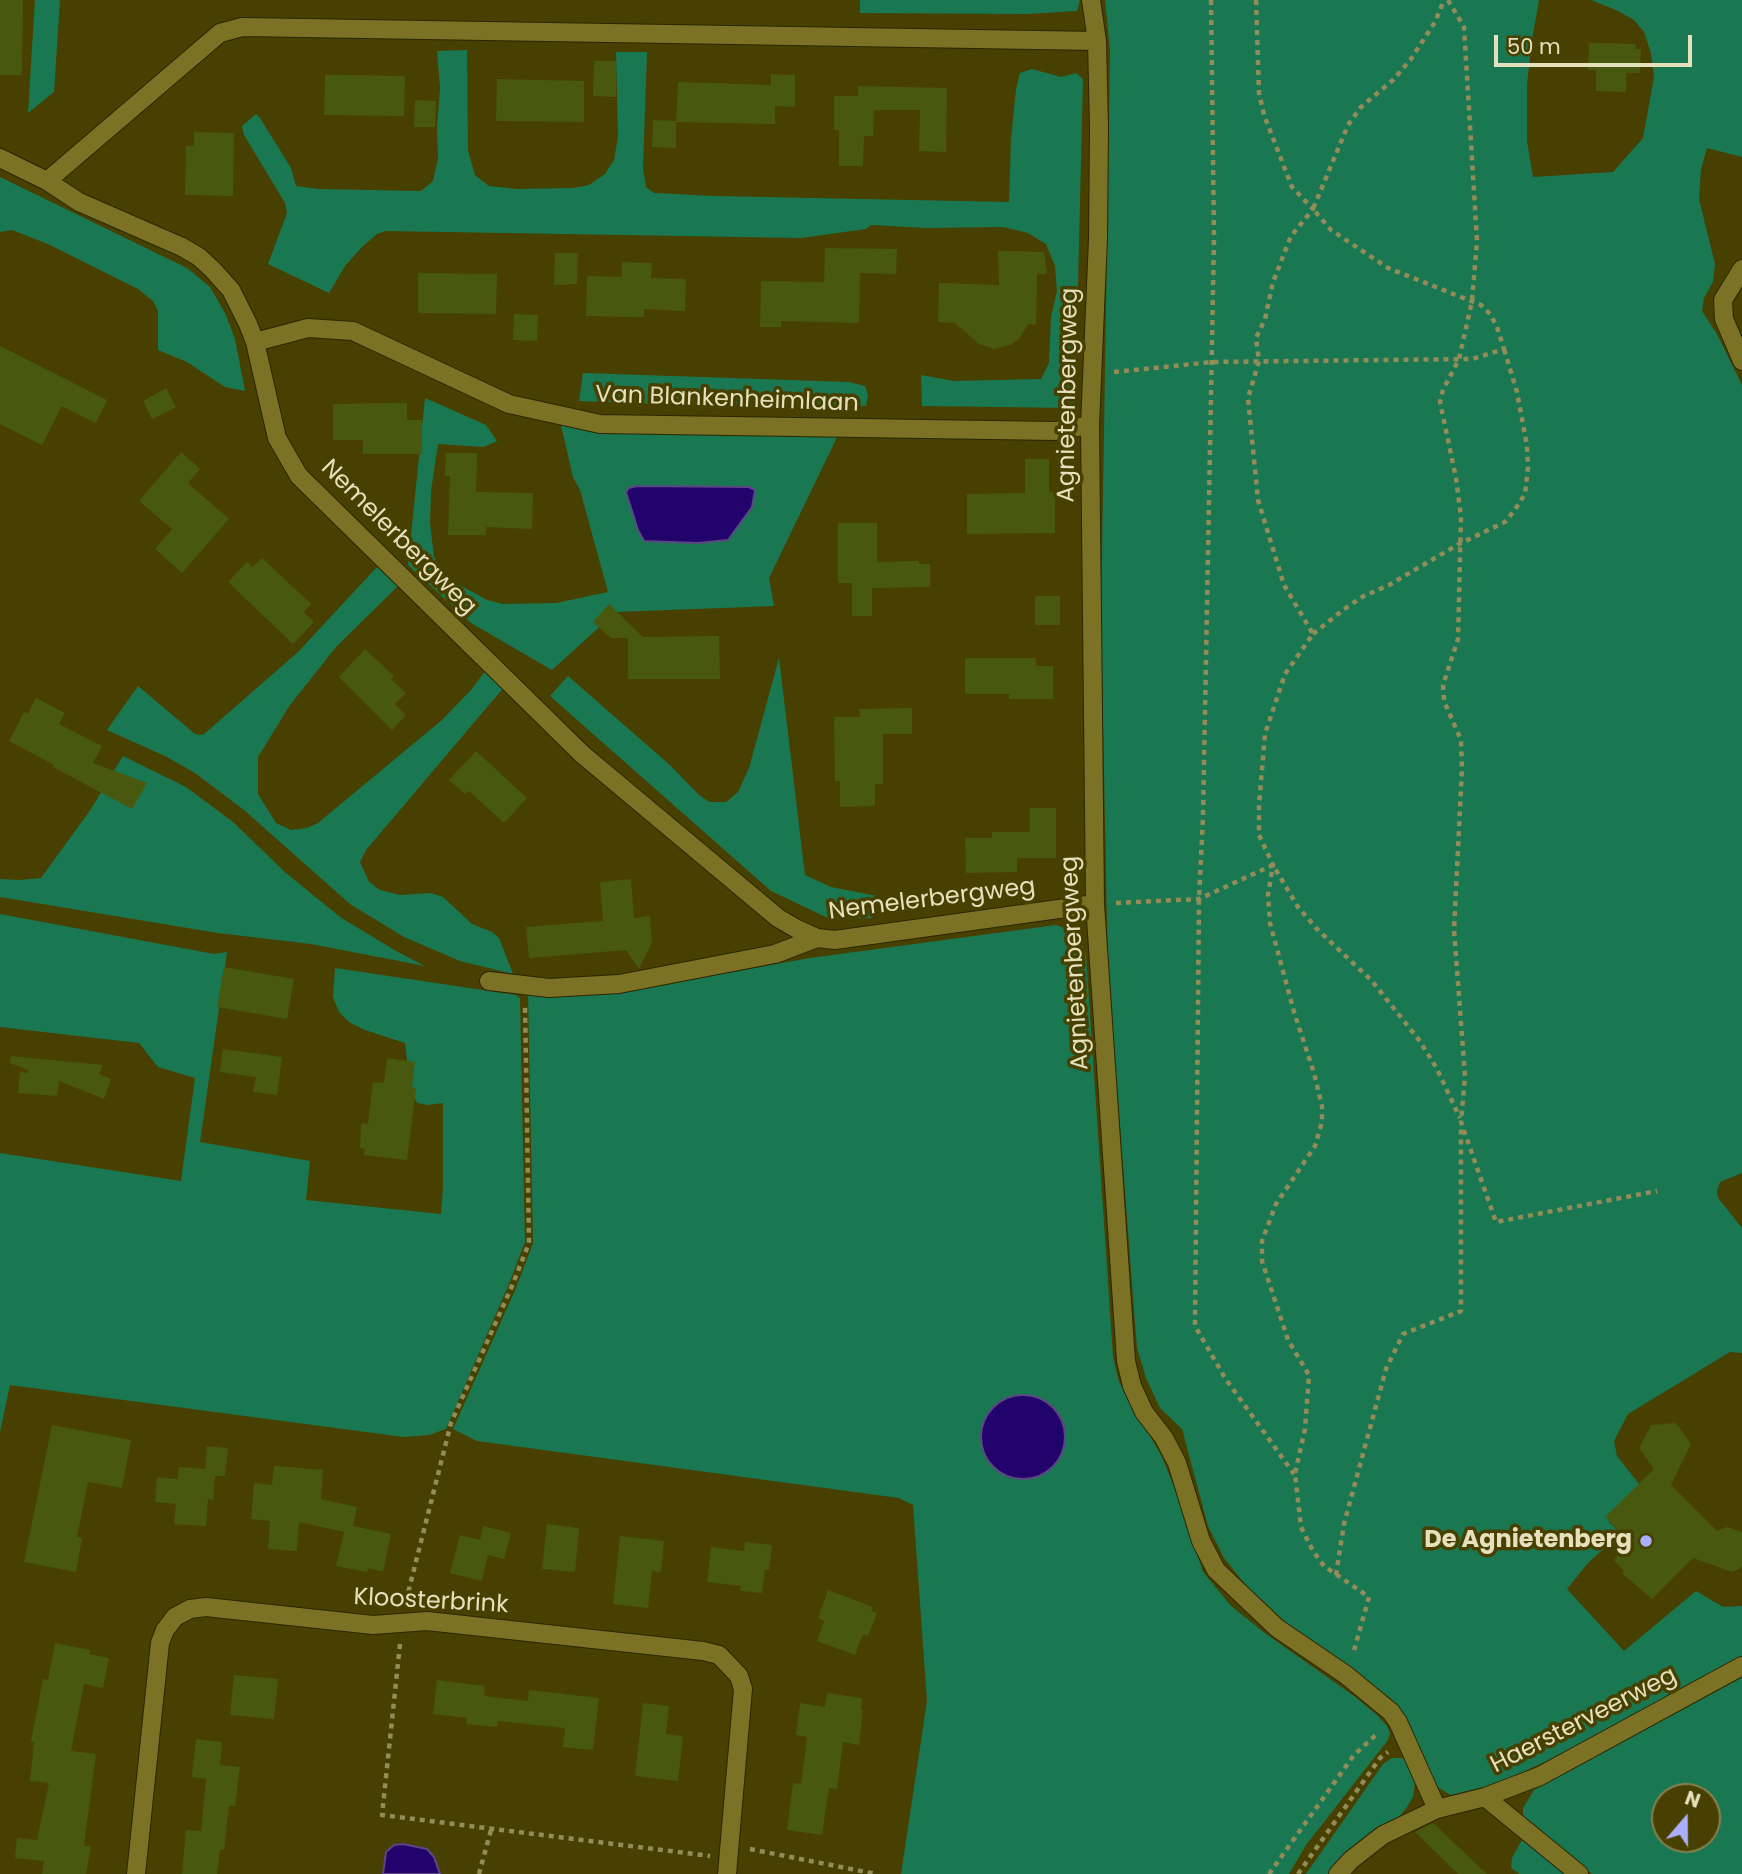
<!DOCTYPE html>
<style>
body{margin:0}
#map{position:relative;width:1742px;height:1874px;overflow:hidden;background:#484000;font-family:Poppins,sans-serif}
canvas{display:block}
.north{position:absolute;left:1651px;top:1783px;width:70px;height:70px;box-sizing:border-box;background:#484000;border:2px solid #87804c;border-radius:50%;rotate:20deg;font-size:19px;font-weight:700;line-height:28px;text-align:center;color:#e5e1bd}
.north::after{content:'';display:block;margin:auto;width:24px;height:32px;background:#abaffb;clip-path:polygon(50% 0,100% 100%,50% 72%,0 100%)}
.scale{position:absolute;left:1494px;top:35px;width:198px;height:32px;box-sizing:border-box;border:4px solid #e5e1bd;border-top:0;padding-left:9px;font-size:21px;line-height:24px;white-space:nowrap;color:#e5e1bd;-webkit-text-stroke:5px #484000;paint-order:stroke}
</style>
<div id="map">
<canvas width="1742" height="1874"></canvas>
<div class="north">N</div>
<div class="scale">50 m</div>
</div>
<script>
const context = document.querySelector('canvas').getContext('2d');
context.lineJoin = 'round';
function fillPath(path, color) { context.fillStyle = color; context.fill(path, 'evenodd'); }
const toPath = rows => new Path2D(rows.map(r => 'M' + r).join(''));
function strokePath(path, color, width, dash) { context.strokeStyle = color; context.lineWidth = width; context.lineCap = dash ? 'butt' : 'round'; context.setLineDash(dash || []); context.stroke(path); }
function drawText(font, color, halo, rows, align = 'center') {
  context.font = font + ' Poppins,sans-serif'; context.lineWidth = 7; context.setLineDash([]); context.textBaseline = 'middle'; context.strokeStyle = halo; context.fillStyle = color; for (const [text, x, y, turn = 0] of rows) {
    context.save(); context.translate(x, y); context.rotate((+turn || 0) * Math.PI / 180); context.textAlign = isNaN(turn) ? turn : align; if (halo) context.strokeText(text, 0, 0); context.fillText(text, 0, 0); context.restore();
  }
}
fillPath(toPath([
 [35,0,60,0,54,92,28,113],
 [860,0,1080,0,1077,11,1026,14,860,13],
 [1105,0,1539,0,1532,40,1527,84,1527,141,1533,177,1613,172,1643,138,1654,77,1651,53,1644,32,1634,20,1616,10,1591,0,1742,0,1742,157,1707,148,1701,169,1699,199,1715,264,1713,282,1704,298,1702,311,1718,336,1742,385,1742,1173,1720,1182,1717,1191,1718,1198,1742,1228,1742,1353,1730,1352,1628,1414,1614,1441,1617,1456,1640,1485,1609,1522,1621,1533,1588,1563,1567,1589,1624,1651,1696,1591,1723,1607,1742,1606,1742,1657,1658,1705,1573,1749,1496,1784,1451,1795,1439,1788,1431,1779,1405,1716,1390,1698,1280,1619,1249,1589,1224,1558,1208,1526,1182,1429,1160,1408,1146,1378,1137,1348,1108,971,1101,622,1110,51],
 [467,50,468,151,475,175,489,186,517,189,573,188,589,185,605,174,614,160,618,137,616,52,647,52,643,168,646,187,654,193,715,196,1009,202,1011,139,1016,89,1020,73,1032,69,1061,77,1076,73,1083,79,1075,408,922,406,921,375,954,381,1041,379,1049,363,1051,317,1057,291,1055,266,1046,244,1028,233,1003,227,926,228,871,225,866,229,801,238,386,231,377,234,362,247,345,266,329,293,268,264,287,213,285,203,244,135,242,126,256,114,260,118,291,168,296,186,319,189,421,191,433,181,438,158,437,129,440,88,437,51],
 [0,177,187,268,210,287,225,313,235,339,245,391,225,387,187,362,158,350,158,311,153,301,138,289,48,244,12,230,0,232],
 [583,373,849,382,865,386,868,395,866,406,682,405,579,401],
 [425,398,486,425,497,441,484,447,438,444,431,491,430,523,434,557,447,578,487,600,503,604,556,603,608,592,580,490,573,477,560,421,843,425,769,578,774,606,616,612,552,670,471,623,408,565],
 [637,486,749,487,752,507,728,540,697,543,638,530,630,505],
 [377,567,398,586,336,647,290,705,258,757,258,794,276,823,291,830,307,828,318,823,442,720,470,691,487,669,505,686,366,850,360,862,369,882,380,890,400,895,431,893,443,897,472,924,492,932,499,938,513,974,460,961,404,937,350,904,244,810,195,773,165,756,107,730,138,686,195,734,203,735,298,652],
 [779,658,805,875,831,887,877,896,872,918,830,919,771,891,550,696,568,676,671,766,698,794,709,802,726,802,738,792,749,768],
 [123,756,186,787,233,822,286,873,340,917,396,951,425,966,311,944,218,933,0,897,0,879,19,880,41,878,91,809],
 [0,914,214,954,227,952,200,1142,310,1161,306,1200,441,1214,443,1188,443,1103,428,1105,417,1103,410,1085,405,1043,365,1030,349,1022,339,1012,333,997,335,968,516,995,520,998,525,1242,509,1284,446,1429,429,1435,404,1437,10,1385,0,1432,0,1153,181,1181,195,1078,158,1067,139,1043,0,1027],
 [1056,925,1073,931,1081,940,1086,955,1113,1357,1119,1382,1162,1457,1175,1489,1203,1572,1231,1606,1266,1634,1354,1696,1377,1715,1387,1726,1390,1733,1388,1740,1306,1845,1289,1874,901,1874,927,1701,913,1505,899,1498,477,1441,453,1429,516,1288,533,1243,528,995,558,997,608,994,810,958],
 [1052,1405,1060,1415,1065,1427,1065,1440,1054,1466,1043,1474,1030,1479,1016,1479,1002,1474],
 [1742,1677,1742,1874,1592,1874,1523,1817,1523,1808,1534,1790],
 [1665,1797,1707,1797,1707,1839,1665,1839],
 [1392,1758,1402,1758,1409,1762,1412,1768,1415,1782,1413,1797,1407,1807,1396,1821,1342,1857,1328,1874,1306,1874,1383,1764],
 [1522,1840,1565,1874,1520,1874,1511,1868,1512,1858]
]), '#197852');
const water = toPath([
 [637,486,749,487,755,490,752,507,728,540,697,543,644,541,638,530,626,492,629,488,637,486],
 '981 1437a42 42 0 1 1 84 0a42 42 0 1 1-84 0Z',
 [403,1844,427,1849,434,1857,440,1874,383,1874,386,1852,394,1845,403,1844]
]);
fillPath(water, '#21036b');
strokePath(water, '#5c4684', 2);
fillPath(toPath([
 [0,0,23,0,22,75,0,75],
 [1589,43,1636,44,1635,49,1641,49,1640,73,1626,73,1626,92,1596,91,1596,70,1588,70],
 [594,61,616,61,616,97,593,96],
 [771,74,795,75,795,107,775,106,775,124,676,122,678,82,771,85],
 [325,75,405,76,404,116,324,115],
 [497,79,584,81,584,122,496,121],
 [858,86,947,88,946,152,919,151,920,110,874,110,873,136,864,136,863,166,839,166,839,130,834,130,834,96,858,96],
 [415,100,436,101,435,127,414,127],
 [653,120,676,121,676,148,652,147],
 [194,132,234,133,233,196,185,195,186,146,194,146],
 [825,248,897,249,896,274,860,273,859,323,781,321,781,327,760,327,761,281,824,282],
 [998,251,1044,252,1047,274,1037,274,1036,325,1028,324,1019,339,1010,345,994,349,979,344,955,323,938,322,939,283,999,285],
 [555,253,578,253,577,284,554,285],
 [622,262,652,263,651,278,686,279,685,311,644,309,644,317,586,316,587,276,622,277],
 [418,273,497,274,496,314,418,313],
 [514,314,538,315,537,341,513,340],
 [0,346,107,400,96,423,62,406,42,445,0,424],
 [166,388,176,407,152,419,143,401],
 [407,403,407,420,422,420,422,454,363,454,363,440,333,440,333,404],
 [181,452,200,469,188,483,229,519,182,573,155,549,172,529,139,501],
 [446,453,477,453,476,492,533,493,532,529,486,527,486,535,448,535,450,476,445,476],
 [1025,459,1049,459,1049,492,1055,492,1055,533,967,534,967,494,1025,493],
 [838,523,877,523,877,562,919,561,919,564,930,564,930,587,872,588,872,616,852,616,852,583,838,583],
 [262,558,311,604,304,612,314,622,293,644,228,582,247,562,253,567],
 [1035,596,1060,596,1060,625,1035,625],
 [609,604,643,637,719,636,720,679,628,679,628,638,611,638,593,622],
 [365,649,394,676,391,679,406,693,395,704,406,715,392,730,339,677],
 [965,658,1036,658,1036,666,1053,666,1053,699,1009,699,1009,694,965,694],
 [36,698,65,713,59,724,102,746,93,763,147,783,132,809,53,767,54,765,9,741,24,712,28,714],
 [912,708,912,734,883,734,883,784,875,784,875,806,840,807,840,781,835,781,834,717,860,717,859,709],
 [476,751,527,798,504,823,469,791,465,794,449,780],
 [1030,808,1056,808,1056,858,1017,858,1017,872,966,873,965,838,992,838,992,832,1030,832],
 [631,879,634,918,650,916,652,942,639,969,626,950,529,958,526,927,603,921,600,882],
 [224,967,294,979,287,1019,217,1007],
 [223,1049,282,1057,277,1095,253,1092,256,1077,220,1072],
 [11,1056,103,1065,99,1074,111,1079,104,1099,59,1081,57,1096,18,1093,20,1072,28,1073,28,1070,10,1063],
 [387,1058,415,1062,412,1087,416,1088,407,1160,364,1155,365,1149,360,1148,361,1123,368,1124,373,1082,384,1083],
 [1676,1423,1691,1444,1671,1485,1717,1531,1727,1527,1742,1532,1742,1567,1732,1572,1693,1558,1652,1599,1622,1573,1624,1571,1614,1560,1631,1542,1605,1517,1654,1469,1639,1448,1651,1425],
 [52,1425,131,1440,122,1488,88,1482,77,1537,82,1538,76,1572,24,1562],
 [207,1446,228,1448,225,1476,215,1476,213,1500,208,1499,206,1526,174,1524,176,1504,155,1502,157,1477,178,1479,179,1467,205,1469],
 [274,1466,323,1470,321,1499,357,1507,353,1526,391,1534,383,1572,368,1568,367,1572,336,1566,344,1532,299,1522,297,1551,268,1549,270,1521,251,1519,254,1483,272,1485],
 [547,1524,579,1528,575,1572,542,1569],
 [483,1526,511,1533,504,1559,488,1555,482,1581,450,1573,460,1535,480,1540],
 [620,1536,664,1541,661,1572,652,1571,648,1608,613,1604],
 [745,1542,772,1545,769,1570,765,1569,762,1593,740,1591,741,1586,707,1582,711,1547,744,1551],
 [828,1590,873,1607,871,1611,877,1613,868,1636,863,1634,855,1655,817,1641,824,1621,818,1618],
 [55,1643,90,1650,89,1654,109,1658,103,1688,84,1684,71,1751,96,1754,84,1846,91,1846,86,1874,42,1874,44,1861,15,1858,17,1838,37,1840,49,1783,30,1781,34,1742,31,1741,43,1679,48,1680],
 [234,1675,278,1679,274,1719,230,1715],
 [437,1680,485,1686,484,1696,528,1701,529,1690,599,1698,593,1750,563,1747,565,1728,498,1721,497,1727,466,1724,467,1718,433,1714],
 [827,1693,862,1698,861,1709,863,1710,859,1745,843,1742,837,1789,829,1788,822,1835,787,1830,793,1783,801,1784,807,1737,796,1735,800,1703,825,1707],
 [643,1703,669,1706,666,1734,683,1736,678,1781,635,1776],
 [196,1739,222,1742,220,1765,240,1767,235,1806,229,1806,224,1850,220,1850,217,1874,182,1874,186,1830,201,1831,206,1779,192,1777],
 [1433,1823,1487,1874,1458,1874,1415,1832]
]), '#48580e');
const minor = toPath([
 [1091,0,1097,41,1099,128,1098,239,1090,425,1095,904,1126,1361,1132,1386,1144,1412,1164,1438,1177,1463,1201,1541,1216,1570,1277,1628,1346,1675,1391,1712,1398,1722,1437,1809],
 [0,158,47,181,79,202,182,247,199,257,213,270,231,290,248,324,255,342,277,438,299,476,582,754,778,918,797,929,817,938,835,940,1095,904],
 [47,181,220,33,242,27,1097,41],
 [1742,269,1723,300,1724,319,1742,361],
 [255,342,308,328,353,331,509,404,600,424,1056,431,1090,425],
 [489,981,549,988,619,984,775,954,817,938],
 [1485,1797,1579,1874],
 [136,1874,160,1643,165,1630,175,1617,190,1609,206,1607,373,1625,427,1621,703,1651,719,1655,739,1676,743,1689,727,1874],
 [1338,1874,1351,1860,1383,1835,1437,1809,1485,1797,1540,1776,1742,1666]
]);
strokePath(minor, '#2c2600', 20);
strokePath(toPath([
 [1211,0,1214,238,1203,817,1199,899,1195,1326,1225,1378,1294,1474],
 [1256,0,1259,93,1264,115,1292,187,1313,209,1291,236,1273,282,1265,319,1256,338,1259,361,1248,398,1258,500,1284,585,1313,634,1285,674,1265,734,1259,805,1259,835,1273,865,1268,895,1270,923,1294,1012,1314,1073,1322,1106,1322,1122,1315,1146,1276,1204,1262,1241,1262,1261,1288,1340,1309,1375,1305,1429,1295,1474,1301,1527,1313,1551,1324,1566,1369,1597,1353,1654],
 [1448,0,1464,27,1477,241,1472,301,1459,359,1443,390,1440,402,1456,478,1461,517,1458,639,1443,685,1444,701,1461,740,1462,768,1454,930,1465,1076,1461,1122,1496,1222,1657,1191],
 [1114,372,1212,362,1472,359,1504,349,1497,327,1490,314,1481,305,1388,268,1331,230,1313,209,1348,125,1361,107,1393,80,1411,59,1435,22,1444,0],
 [1313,634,1343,610,1362,597,1389,585,1459,544,1505,522,1514,511,1525,494,1528,468,1527,446,1517,392,1504,349],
 [1116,903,1199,899,1273,865,1298,907,1317,929,1372,981,1419,1040,1436,1067,1460,1118],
 [1336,1575,1344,1524,1386,1369,1403,1334,1461,1311,1461,1126],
 [406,1601,451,1423,512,1286,529,1243,525,1005],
 [400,1644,382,1815,710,1856],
 [750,1849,876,1874],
 [479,1874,491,1830],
 [1269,1874,1354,1755,1379,1732],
 [1298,1874,1380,1758,1388,1752]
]), '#928c59', 4.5, [5, 5]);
strokePath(minor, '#7c7225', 18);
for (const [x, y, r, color] of [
 [1646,1541,7,"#abaffb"]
]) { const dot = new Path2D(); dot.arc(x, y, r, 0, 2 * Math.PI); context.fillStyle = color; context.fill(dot); strokePath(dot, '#484000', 2.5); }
drawText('24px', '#e5e1bd', '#484000', [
 ["Agnietenbergweg",1069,395,-89],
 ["Van Blankenheimlaan",727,400,2],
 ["Nemelerbergweg",398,538,45],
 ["Nemelerbergweg",932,900,-7],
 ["Agnietenbergweg",1076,963,-93],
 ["Kloosterbrink",431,1602,3],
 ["Haersterveerweg",1584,1721,-27]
]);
drawText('bold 24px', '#e5e1bd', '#484000', [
 ["De Agnietenberg",1632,1541]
], 'right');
</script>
